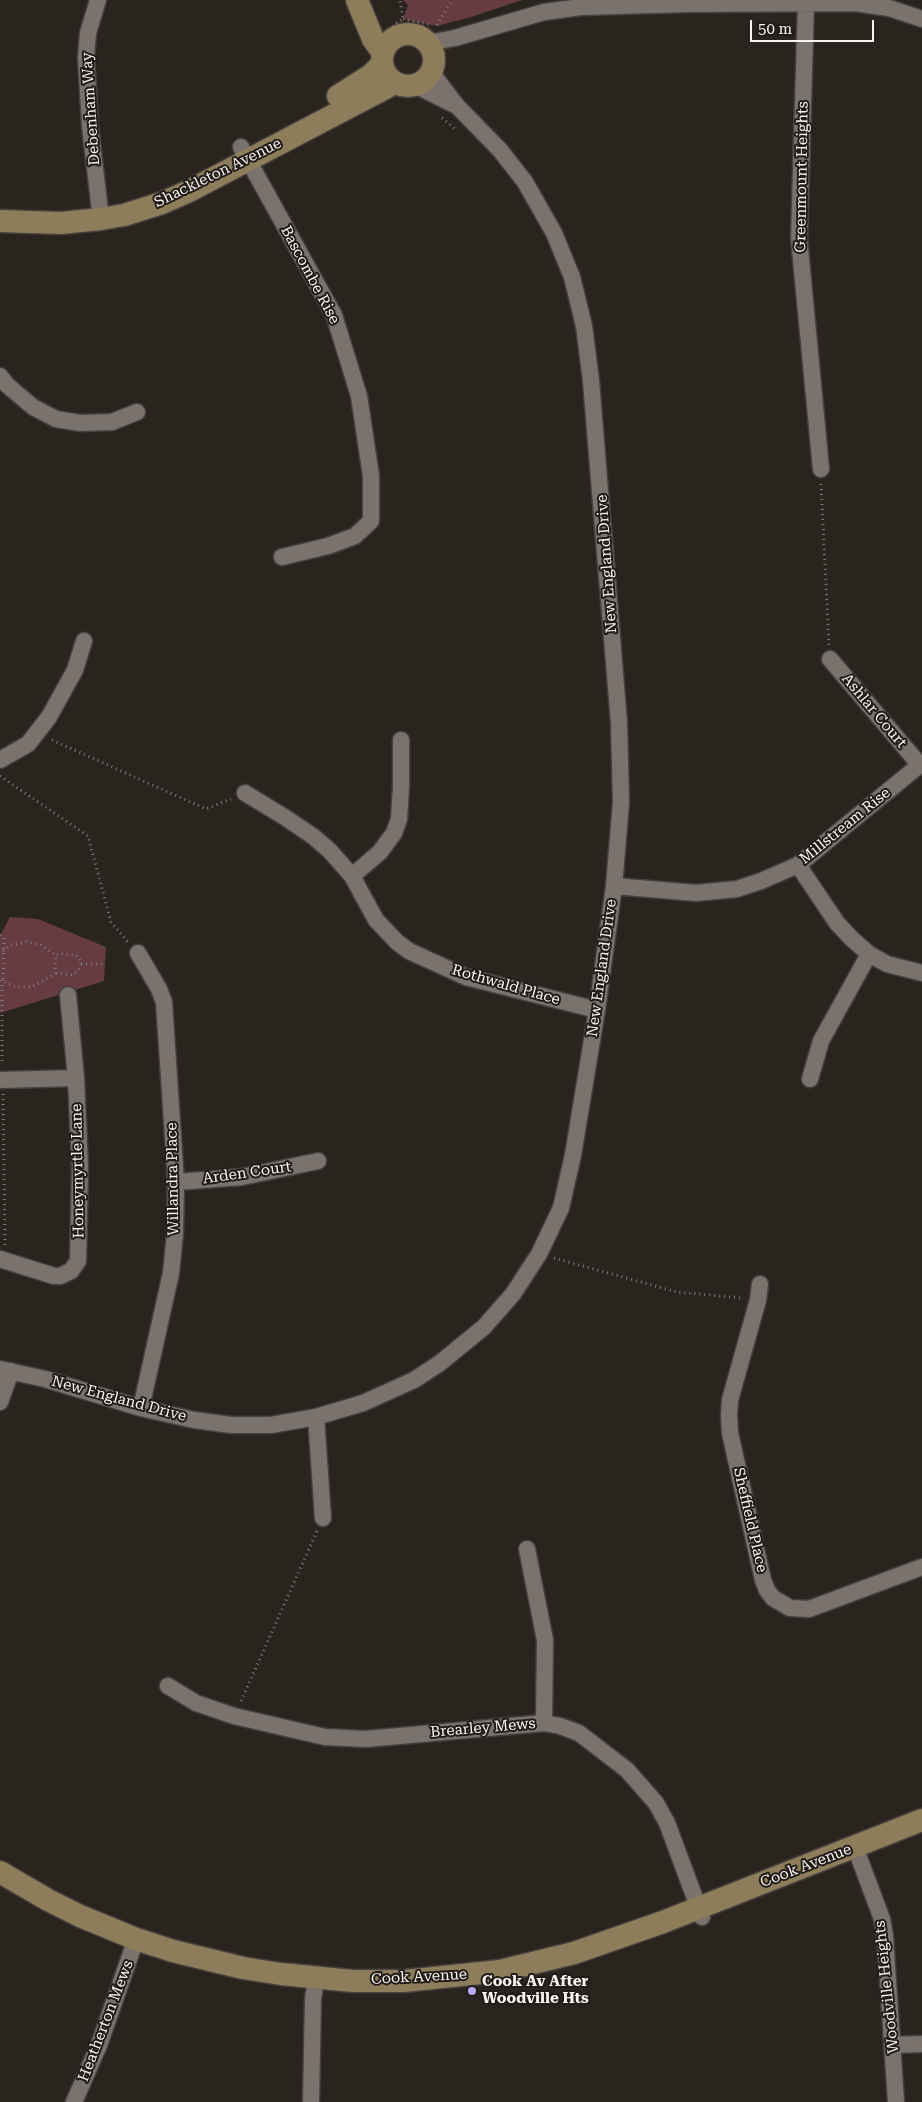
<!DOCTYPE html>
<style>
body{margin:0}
#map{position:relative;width:922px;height:2102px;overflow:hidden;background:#2a241f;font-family:"Roboto Serif",serif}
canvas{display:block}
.scale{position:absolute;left:750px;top:20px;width:124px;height:22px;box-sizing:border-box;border:2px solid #f8f4f1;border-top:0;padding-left:6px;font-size:15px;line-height:18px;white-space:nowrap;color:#f8f4f1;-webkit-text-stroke:4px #201b16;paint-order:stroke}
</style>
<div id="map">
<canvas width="922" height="2102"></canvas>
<div class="scale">50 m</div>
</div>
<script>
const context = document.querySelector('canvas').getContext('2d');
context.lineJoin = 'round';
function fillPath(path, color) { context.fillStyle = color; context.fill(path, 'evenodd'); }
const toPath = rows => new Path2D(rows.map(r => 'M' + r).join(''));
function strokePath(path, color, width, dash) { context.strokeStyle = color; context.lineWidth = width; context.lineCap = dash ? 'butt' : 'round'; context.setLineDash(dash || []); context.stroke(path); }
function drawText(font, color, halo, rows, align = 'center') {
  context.font = font + ' "Roboto Serif",serif'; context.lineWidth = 4; context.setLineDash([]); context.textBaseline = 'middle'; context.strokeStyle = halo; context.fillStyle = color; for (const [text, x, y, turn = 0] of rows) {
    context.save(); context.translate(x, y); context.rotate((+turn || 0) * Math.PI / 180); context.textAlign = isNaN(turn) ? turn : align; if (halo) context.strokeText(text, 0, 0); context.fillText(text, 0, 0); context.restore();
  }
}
fillPath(toPath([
 [403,0,522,0,471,17,437,26,403,19,408,5],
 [10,917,38,919,106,947,104,981,0,1013,0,936]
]), '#673b42');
const street = toPath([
 [98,0,88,33,86,57,90,126,101,219],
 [806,4,799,238,821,469],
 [428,43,455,38,544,12,581,7,690,4,855,3,889,8,922,19],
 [415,85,453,104],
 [241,147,334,315,359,396,371,476,371,521,355,536,328,546,282,557],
 [0,376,7,385,33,407,56,419,80,423,112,422,137,412],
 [830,659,919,764],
 [0,760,28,744,49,717,75,670,84,641],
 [245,793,286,818,314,837,330,851,352,876,376,920,397,942,409,951,466,977,597,1010],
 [798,865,837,923,852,939,869,954,887,964,922,973],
 [352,876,380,852,394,833,399,819,401,787,401,740],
 [614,886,696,893,737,889,761,881,798,865,922,763],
 [138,953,159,989,164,1002,176,1182,175,1234,171,1273,141,1408],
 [810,1079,821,1041,869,954],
 [0,1080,76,1078],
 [176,1182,242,1177,318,1161],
 [0,1259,54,1276,60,1276,71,1271,78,1261,80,1166,76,1078,68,995],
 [760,1284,758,1300,730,1400,729,1415,730,1433,763,1580,767,1590,773,1598,790,1608,809,1609,922,1567],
 [0,1369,45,1379,141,1408,194,1420,231,1425,271,1425,316,1417,363,1403,414,1380,440,1363,484,1327,513,1294,539,1254,561,1208,573,1155,597,1010,614,886,621,802,619,723,591,381,584,326,572,277,554,233,525,182,500,150,457,106,431,72],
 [0,1402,11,1371],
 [316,1417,323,1518],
 [527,1549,545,1640,544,1723],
 [168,1686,196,1703,234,1716,325,1737,366,1739,544,1723,560,1726,579,1733,627,1770,656,1803,667,1823,702,1917],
 [855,1847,882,1919,885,1936,896,2102],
 [893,2045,922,2044],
 [74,2102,99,2045,136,1939],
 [311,2102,313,1999,316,1978]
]);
const secondary = toPath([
 [357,0,373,39,383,53],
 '382 60a26 26 0 1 1 52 0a26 26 0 1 1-52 0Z',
 [338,96,371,75,382,64],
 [0,221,61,223,101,219,124,215,162,203,189,191,395,83],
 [0,1872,48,1900,80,1916,136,1939,173,1951,243,1968,281,1974,353,1981,404,1981,500,1971,574,1953,663,1922,922,1820]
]);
strokePath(street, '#45403c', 19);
strokePath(secondary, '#45403c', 25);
strokePath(toPath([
 [403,19,432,25],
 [396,23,403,19,400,0],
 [437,25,452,0],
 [442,118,456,130],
 [821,484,829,645],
 [52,740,206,809,231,799],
 [0,776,88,836,111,922,128,942],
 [0,935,4,938,3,981,16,987,32,987,56,973],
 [3,951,11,945,26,942,41,945,56,955],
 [81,964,79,970,72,975,56,973,55,967,56,955,62,954,76,955,79,958,81,964,105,964],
 [2,980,2,1065],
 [3,1094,5,1245],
 [554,1258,677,1292,743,1298],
 [241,1701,317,1531]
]), '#807b77', 3, [1, 4]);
strokePath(street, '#7a736d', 16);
strokePath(secondary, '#8e7d5b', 22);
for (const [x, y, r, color] of [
 [472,1991,5,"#b9aaf7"]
]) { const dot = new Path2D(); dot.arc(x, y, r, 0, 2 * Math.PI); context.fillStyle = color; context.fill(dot); strokePath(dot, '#201b16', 2); }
drawText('15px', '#f8f4f1', '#201b16', [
 ["Debenham Way",91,109,-94],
 ["Shackleton Avenue",218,173,-26],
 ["Greenmount Heights",802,177,-89],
 ["Bascombe Rise",310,275,62],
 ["New England Drive",607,564,-94],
 ["Ashlar Court",874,711,50],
 ["Millstream Rise",845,826,-39],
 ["New England Drive",602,968,-82],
 ["Rothwald Place",506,985,16],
 ["Honeymyrtle Lane",78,1171,-91],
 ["Arden Court",247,1173,-8],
 ["Willandra Place",173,1179,-91],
 ["New England Drive",119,1399,15],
 ["Sheffield Place",750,1520,77],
 ["Brearley Mews",483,1728,-5],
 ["Cook Avenue",806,1866,-21],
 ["Cook Avenue",419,1977,-3],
 ["Woodville Heights",887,1987,-96],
 ["Heatherton Mews",106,2021,-69]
]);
drawText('bold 15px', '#f8f4f1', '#201b16', [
 ["Cook Av After",482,1982],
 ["Woodville Hts",482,1999]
], 'left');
</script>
